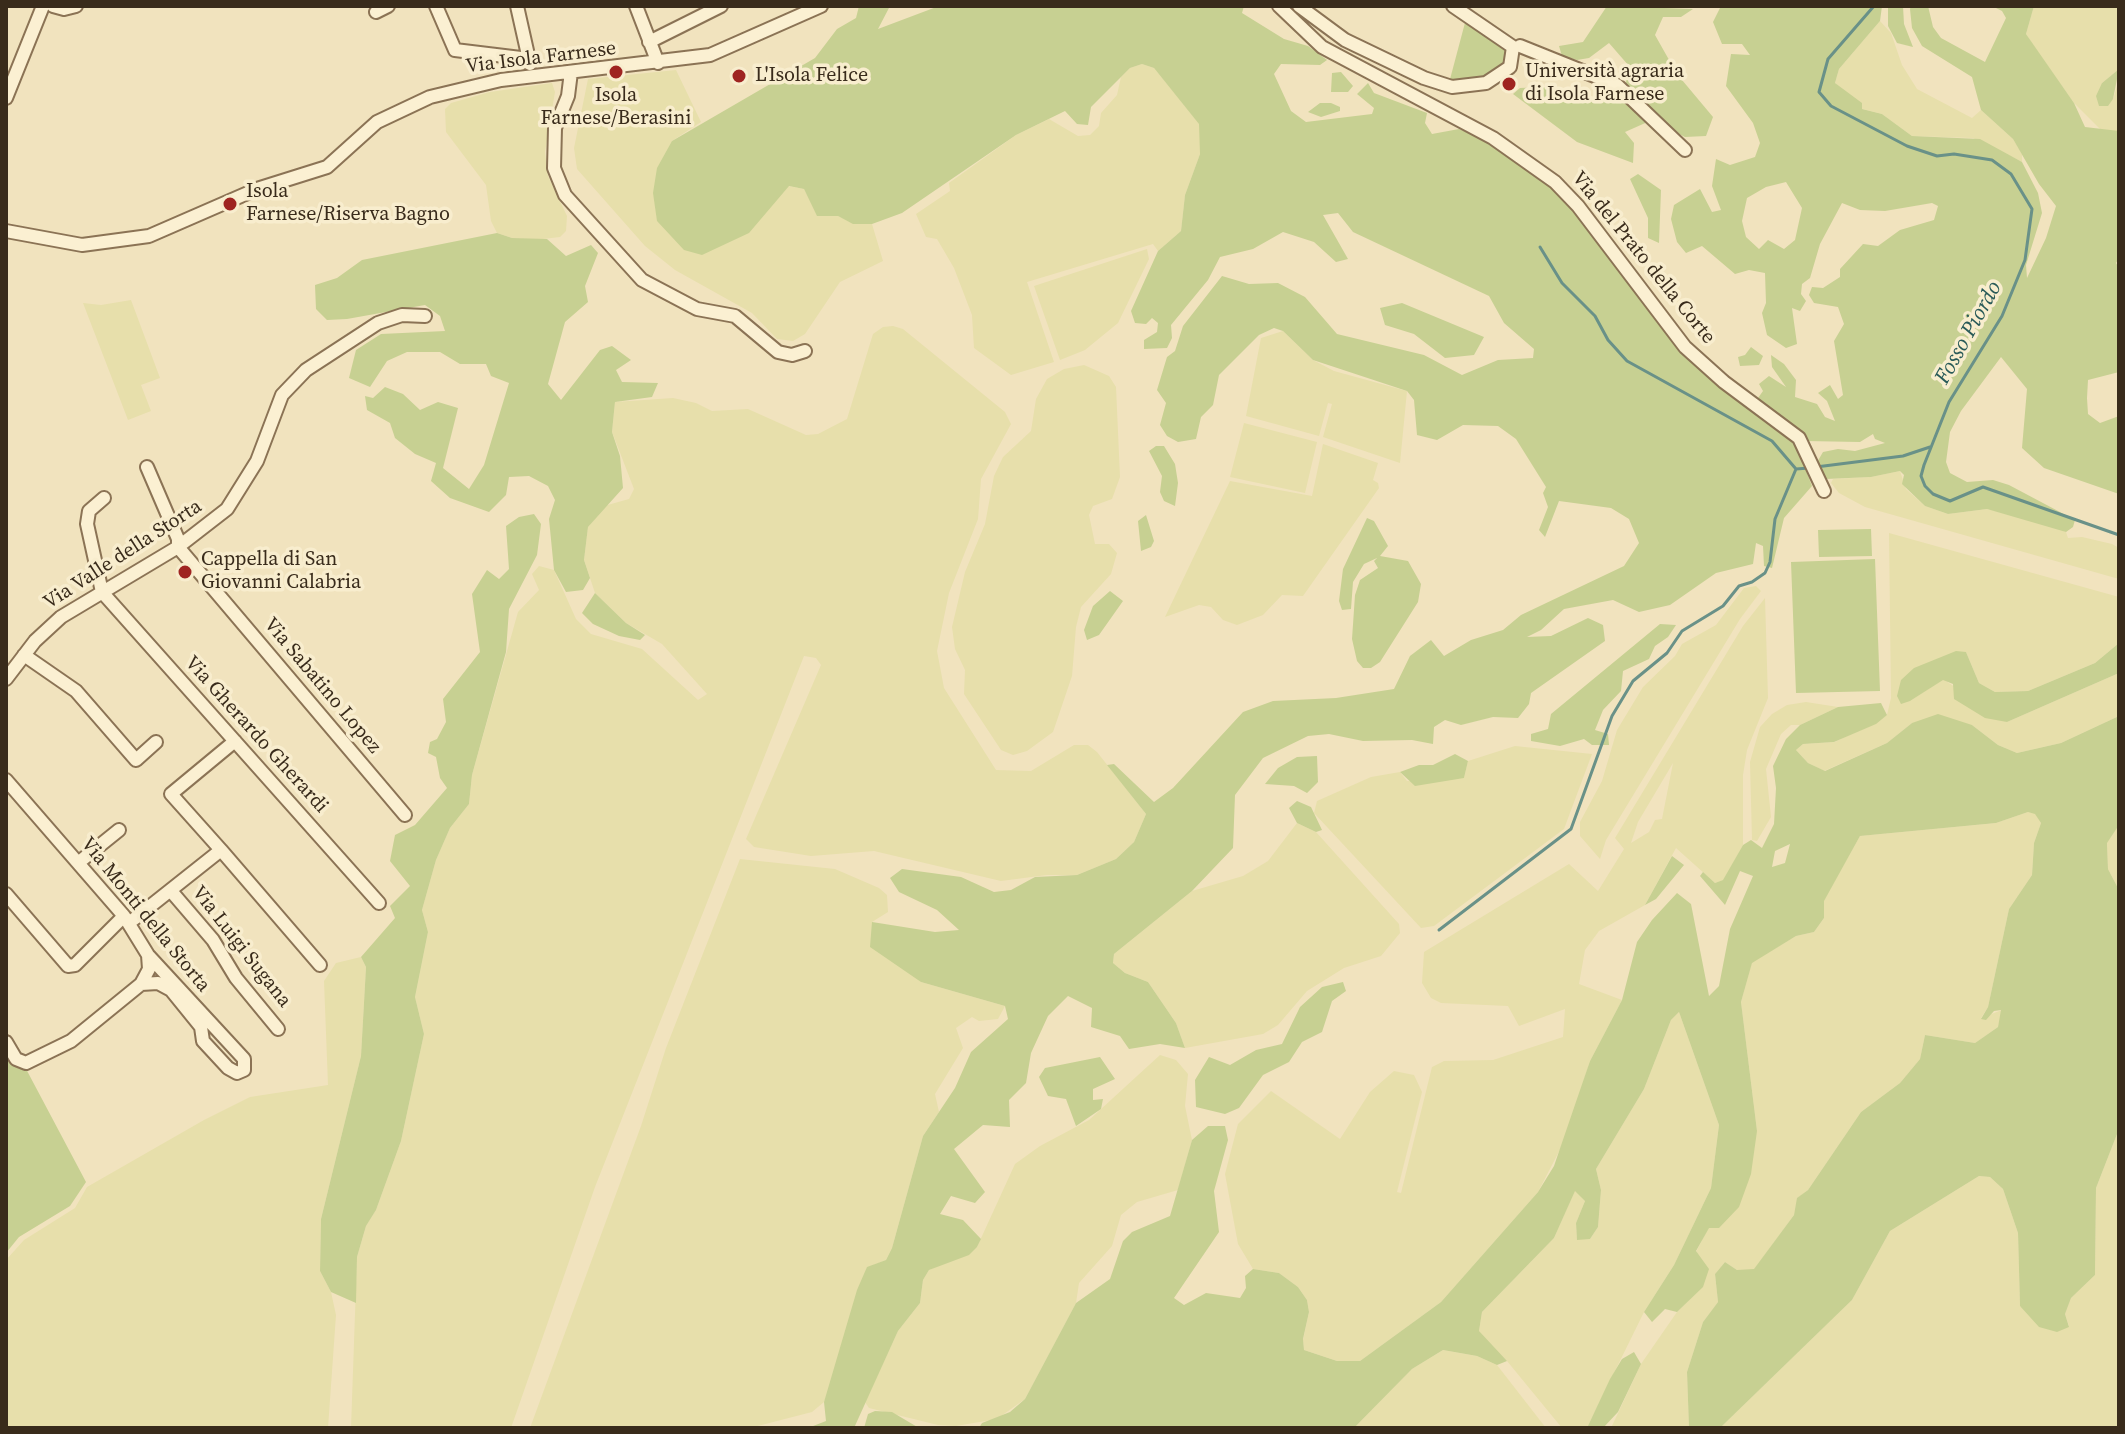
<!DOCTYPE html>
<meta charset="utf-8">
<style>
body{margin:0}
#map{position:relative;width:2125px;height:1434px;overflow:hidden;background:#f1e3be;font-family:"Source Serif 4",serif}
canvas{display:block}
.frame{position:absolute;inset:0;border:8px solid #392b1b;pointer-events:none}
</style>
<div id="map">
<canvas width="2125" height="1434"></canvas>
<div class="frame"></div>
</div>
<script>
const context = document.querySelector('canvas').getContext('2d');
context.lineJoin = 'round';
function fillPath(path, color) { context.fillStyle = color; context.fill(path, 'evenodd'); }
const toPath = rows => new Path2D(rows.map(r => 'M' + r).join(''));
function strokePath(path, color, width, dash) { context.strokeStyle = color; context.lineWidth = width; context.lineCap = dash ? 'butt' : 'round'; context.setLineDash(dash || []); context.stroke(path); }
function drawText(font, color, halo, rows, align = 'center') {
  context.font = font + ' "Source Serif 4",serif'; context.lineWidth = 7; context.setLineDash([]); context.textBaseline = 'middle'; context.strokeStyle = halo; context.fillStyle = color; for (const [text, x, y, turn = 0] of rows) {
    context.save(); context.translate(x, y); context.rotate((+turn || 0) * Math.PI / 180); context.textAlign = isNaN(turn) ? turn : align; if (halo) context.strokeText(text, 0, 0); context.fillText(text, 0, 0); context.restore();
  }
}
fillPath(toPath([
 [2034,6,2119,6,2119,69,2102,83,2113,99,2119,80,2119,131,2102,131,2074,103,2034,47,2026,34],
 [1880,21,1891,33,1902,65,1917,89,1972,118,1981,110,2013,139,2022,154,2022,162,1973,138,1912,136,1882,114,1862,109,1835,83,1839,69],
 [1142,64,1154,68,1200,124,1200,154,1185,195,1181,231,1158,251,1153,244,1027,282,1054,362,1011,375,974,348,972,315,954,268,937,239,926,237,916,214,950,191,949,183,1016,135,1049,119,1078,136,1090,135,1099,126,1101,113,1117,95,1121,77,1130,68],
 [676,70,701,122,672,141,776,199,788,186,804,189,818,216,838,216,853,223,872,224,883,261,840,282,805,334,793,341,777,339,752,313,675,270,645,246,577,169,574,148,588,79],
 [552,83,555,92,545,152,548,176,567,216,566,231,560,237,535,240,512,238,497,233,491,221,486,185,446,132,445,109,451,103,490,92],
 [1147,249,1149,259,1118,323,1085,350,1060,360,1034,286],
 [131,300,160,378,141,385,151,411,128,420,83,303,101,305],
 [893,326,903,329,1005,412,1011,424,981,479,978,519,949,593,937,651,944,688,996,770,1031,771,1074,745,1088,745,1097,752,1146,814,1134,842,1116,859,1077,875,1047,875,1001,881,874,851,811,856,754,847,746,839,821,665,816,658,804,656,595,1187,511,1428,351,1428,357,1257,366,1226,376,1210,401,1141,424,1034,415,997,428,932,422,910,436,860,450,828,469,804,472,775,518,612,539,590,532,574,539,566,554,570,576,619,591,634,642,649,698,700,707,694,662,644,626,623,595,593,584,560,588,527,604,506,629,499,634,489,612,432,615,402,673,398,696,403,712,411,748,409,806,435,818,434,847,419,873,334,883,327],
 [1283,331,1313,360,1334,371,1407,391,1400,463,1323,437,1332,404,1328,403,1319,436,1246,416,1261,338],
 [1084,365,1109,376,1116,387,1120,477,1112,499,1093,506,1089,515,1095,544,1109,544,1117,553,1111,574,1081,607,1076,627,1072,676,1053,732,1027,751,1013,755,1001,750,964,694,965,670,955,649,952,627,965,572,985,524,994,476,1003,457,1031,431,1036,399,1047,379,1064,369],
 [1244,423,1317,442,1305,493,1230,477],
 [1323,444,1378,463,1373,480,1378,483,1379,488,1303,596,1282,595,1263,615,1237,625,1223,620,1211,607,1199,605,1165,617,1230,481,1312,496],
 [1900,471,1906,489,1925,506,1948,514,1987,509,2035,520,2066,532,2068,538,2082,537,2112,544,2119,548,2119,579,1865,507,1839,493,1831,483,1833,479,1871,477],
 [1889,533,2119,597,2119,643,2095,663,2028,691,1995,692,1979,683,1966,652,1910,701,1943,679,2007,722,2119,673,2119,716,2061,743,2017,753,1998,745,1972,725,1912,723,1887,743,1824,771,1808,763,1796,750,1803,744,1835,742,1887,715,1891,698],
 [1756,586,1761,591,1740,619,1606,840,1600,859,1580,836,1580,822,1602,781,1617,730,1643,687,1675,656,1682,644,1716,625,1744,588],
 [1765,598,1768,698,1747,750,1743,775,1743,845,1724,880,1715,883,1676,848,1645,905,1599,931,1585,950,1579,984,1622,1000,1590,1061,1566,1138,1538,1192,1441,1302,1360,1361,1337,1361,1304,1350,1303,1340,1309,1312,1307,1300,1298,1287,1279,1273,1253,1269,1238,1244,1225,1174,1238,1124,1271,1091,1340,1139,1370,1092,1394,1071,1414,1075,1422,1092,1397,1192,1401,1193,1432,1067,1444,1061,1493,1060,1563,1037,1565,1009,1519,1026,1508,1006,1441,1003,1431,998,1422,983,1424,952,1569,864,1598,891,1624,849,1615,838,1743,626],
 [1673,763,1662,819,1655,820,1649,832,1631,843,1638,822],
 [1806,702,1838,707,1800,725,1791,725,1781,734,1766,769,1771,817,1757,841,1752,840,1750,762,1760,727,1772,714,1787,705],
 [1515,746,1592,754,1564,829,1434,926,1421,928,1314,813,1317,801,1371,777,1400,772,1407,781,1464,778,1468,761],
 [2028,812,2035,813,2041,823,2034,843,2032,875,2009,909,1988,1007,1981,1018,2002,1010,1998,1027,1975,1043,1925,1035,1920,1059,1900,1083,1861,1112,1808,1190,1798,1198,1794,1215,1754,1270,1737,1270,1725,1262,1715,1274,1718,1302,1703,1322,1687,1372,1689,1428,1611,1428,1641,1364,1677,1312,1703,1286,1696,1252,1757,1131,1741,1002,1752,962,1796,936,1814,932,1824,918,1823,901,1860,836,1996,823],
 [1297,823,1316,832,1399,924,1400,933,1381,956,1344,968,1307,991,1278,1025,1263,1034,1185,1048,1176,1023,1148,982,1125,973,1113,963,1114,954,1192,891,1243,876,1268,861],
 [2119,825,2119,890,2108,869,2107,842],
 [740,859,835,869,879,888,887,895,888,912,872,922,921,982,1005,1006,998,1019,979,1021,972,1017,956,1028,963,1048,935,1094,939,1112,923,1136,892,1248,886,1260,867,1268,831,1386,824,1402,812,1412,750,1428,530,1428,641,1126,666,1048],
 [361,957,366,967,361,1056,321,1219,320,1271,331,1292,336,1315,328,1428,6,1428,6,1260,24,1240,75,1208,87,1187,204,1120,250,1097,328,1085,324,981,336,963],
 [1679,1012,1719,1125,1711,1188,1674,1265,1644,1312,1587,1428,1562,1428,1507,1361,1485,1342,1479,1331,1482,1312,1554,1238,1575,1190,1585,1201,1576,1223,1577,1239,1590,1239,1598,1227,1601,1190,1596,1169,1644,1089,1671,1020],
 [1160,1055,1176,1060,1188,1074,1185,1106,1192,1140,1178,1190,1137,1202,1121,1215,1112,1246,1079,1283,1076,1303,1025,1399,997,1419,956,1426,938,1425,869,1408,865,1402,898,1331,920,1303,923,1280,929,1270,977,1247,1015,1164,1040,1146,1089,1120],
 [2119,1129,2119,1428,1720,1428,1852,1300,1890,1231,1979,1176,1990,1177,2003,1189,2018,1233,2020,1306,2069,1326,2065,1314,2071,1298,2095,1275,2096,1188],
 [1443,1350,1477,1356,1497,1365,1546,1428,1354,1428,1412,1369]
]), '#e7dfab');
fillPath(toPath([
 [859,6,890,6,878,29,939,6,1244,6,1242,13,1284,39,1308,46,1327,60,1320,65,1281,64,1274,74,1291,111,1306,122,1372,114,1374,108,1357,94,1368,83,1374,93,1427,113,1425,123,1432,134,1459,129,1490,142,1554,185,1693,361,1751,410,1769,418,1793,437,1812,486,1784,518,1772,568,1764,566,1763,546,1756,543,1753,564,1716,573,1670,605,1639,612,1613,600,1564,609,1541,630,1527,637,1551,636,1588,618,1603,625,1605,641,1531,693,1529,704,1518,718,1493,717,1461,725,1445,720,1434,727,1433,744,1412,740,1363,741,1329,734,1308,736,1263,758,1235,795,1233,848,1192,891,1114,954,1113,963,1125,973,1148,982,1176,1023,1185,1048,1160,1044,1129,1049,1120,1036,1091,1027,1092,1008,1068,996,1048,1016,1031,1053,1026,1083,1009,1100,1010,1127,983,1125,954,1149,985,1192,975,1203,951,1196,940,1214,963,1220,981,1239,977,1247,969,1255,929,1270,923,1280,920,1303,898,1331,854,1428,808,1428,826,1421,824,1402,857,1290,867,1267,886,1260,892,1248,923,1136,955,1088,971,1052,1008,1019,1005,1006,921,982,870,947,872,922,935,932,959,930,937,910,899,892,890,878,902,869,961,877,994,892,1011,890,1035,877,1077,875,1116,859,1134,842,1146,814,1107,765,1114,764,1154,802,1173,788,1243,712,1273,701,1336,698,1394,689,1410,656,1431,640,1444,656,1471,640,1503,630,1521,615,1624,566,1639,543,1629,519,1611,508,1559,501,1545,537,1539,530,1548,507,1543,493,1546,487,1516,439,1498,426,1463,425,1437,440,1417,435,1414,400,1407,391,1313,360,1283,331,1274,328,1259,335,1219,375,1213,405,1201,417,1196,439,1178,442,1167,436,1160,425,1166,403,1157,390,1167,357,1175,351,1183,326,1222,276,1249,284,1278,283,1305,297,1337,334,1424,355,1462,375,1498,360,1533,358,1534,349,1504,323,1489,296,1353,232,1338,213,1323,215,1348,259,1336,262,1314,242,1283,232,1253,249,1220,257,1208,280,1171,325,1172,338,1167,348,1144,349,1144,340,1157,332,1158,323,1152,318,1146,324,1135,323,1131,311,1158,251,1181,231,1185,195,1200,154,1199,124,1154,68,1142,64,1130,68,1091,107,1088,125,1077,124,1065,111,1016,135,902,213,872,224,853,224,838,216,817,216,804,189,789,186,749,233,702,255,684,250,657,221,653,193,657,168,672,141,815,58,837,29,856,18],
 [1607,6,1693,9,1681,17,1663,17,1655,35,1677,74,1713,117,1706,136,1685,137,1652,120,1625,132,1634,143,1633,163,1577,142,1513,94,1520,88,1544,87,1582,102,1607,101,1625,88,1629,66,1609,43,1589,58,1577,60,1562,56,1559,46,1583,42],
 [1721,6,1882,6,1880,21,1839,69,1835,83,1862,103,1862,109,1882,114,1912,136,1980,139,2022,162,2038,193,2042,213,2026,265,2027,278,2046,238,2056,206,2039,184,2013,139,1981,110,1972,77,1922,46,1912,28,1910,9,1911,6,1928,6,1933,27,1941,38,1985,62,2006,18,2002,11,1992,6,2034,6,2026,34,2074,103,2085,127,2119,131,2119,258,2116,263,2119,268,2119,372,2088,380,2087,398,2088,414,2100,423,2119,416,2119,494,2044,468,2022,448,2027,389,2001,357,1961,411,1950,432,1946,462,1950,473,1967,482,1993,480,2009,485,2075,520,2073,527,2066,532,1987,509,1948,514,1925,506,1902,484,1904,475,1900,471,1871,477,1826,479,1820,475,1816,464,1823,452,1838,449,1855,451,1885,443,1875,439,1873,434,1860,442,1805,441,1758,398,1763,391,1759,384,1769,376,1786,387,1772,367,1771,355,1784,364,1796,380,1795,397,1817,404,1825,417,1835,421,1827,401,1818,393,1830,385,1838,399,1843,395,1834,341,1844,324,1838,307,1814,303,1809,295,1812,287,1823,288,1840,277,1840,269,1863,244,1878,246,1900,230,1934,220,1938,206,1932,203,1885,211,1860,210,1842,203,1820,244,1810,278,1802,284,1801,294,1806,301,1800,311,1792,308,1797,344,1786,348,1767,335,1762,313,1766,303,1765,273,1749,270,1735,274,1702,246,1686,253,1677,242,1671,219,1674,205,1700,189,1712,212,1721,210,1712,186,1716,159,1730,165,1755,157,1760,143,1753,123,1726,86,1731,54,1750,55,1742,44,1722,44,1713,22],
 [1786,182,1802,208,1795,240,1784,249,1768,240,1759,249,1746,237,1742,221,1747,198,1766,187],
 [1888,6,1903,6,1904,24,1913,47,1897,43,1888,26],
 [1466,19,1509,48,1503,64,1490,75,1478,81,1449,83],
 [2119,69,2113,99,2108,106,2099,106,2096,96,2102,83],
 [1341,72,1353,86,1348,92,1331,92,1332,73],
 [1320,103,1331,103,1340,107,1340,111,1321,117,1308,112],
 [1638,174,1661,190,1659,243,1648,238,1648,218,1630,179],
 [497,233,512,238,547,239,566,256,591,245,598,253,585,286,588,302,565,322,548,384,561,400,600,350,612,346,631,360,616,370,622,382,658,383,652,397,615,402,612,432,620,456,623,488,588,527,584,560,590,578,583,590,566,592,554,570,549,519,555,500,548,486,529,476,509,477,506,495,489,512,450,498,431,481,436,463,415,454,395,438,390,423,367,410,365,396,373,398,385,387,403,394,420,410,438,402,458,408,443,468,469,489,484,465,509,383,491,376,486,364,460,364,440,352,407,352,387,361,370,387,349,378,356,350,381,334,445,331,440,316,425,305,347,319,327,320,316,309,315,285,337,278,362,260],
 [1402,303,1484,337,1474,355,1445,358,1414,334,1385,325,1380,308],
 [1751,347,1763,356,1759,365,1740,366,1738,357,1745,355],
 [1156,446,1164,446,1175,464,1178,483,1175,506,1164,501,1160,492,1162,476,1149,451],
 [534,514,541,524,537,555,509,609,506,652,472,775,469,804,450,828,436,860,422,910,428,932,415,997,424,1034,401,1141,376,1210,366,1226,357,1257,356,1303,331,1292,320,1271,321,1219,361,1056,366,967,361,957,395,918,390,906,410,886,390,861,395,835,415,825,447,788,440,778,436,757,428,753,430,742,437,739,446,722,443,699,480,652,472,594,487,570,499,579,509,569,506,526,519,517],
 [1146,515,1154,541,1151,547,1141,551,1138,521],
 [1367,518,1374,521,1388,546,1380,556,1408,561,1421,584,1418,602,1380,662,1371,668,1363,668,1357,661,1352,639,1355,595,1360,580,1378,568,1374,561,1377,558,1364,564,1353,582,1351,609,1342,610,1339,601,1343,569],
 [1871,529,1872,556,1819,557,1818,530],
 [1875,559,1880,691,1796,693,1791,562],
 [1110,591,1123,601,1099,635,1087,640,1084,630,1093,606],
 [595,593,626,623,645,635,640,640,619,636,593,624,582,613],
 [1660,624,1676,625,1668,637,1655,646,1649,659,1623,671,1621,691,1603,710,1595,730,1608,734,1609,745,1592,745,1584,739,1560,746,1531,741,1531,734,1548,729,1551,714],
 [2119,643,2119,673,2007,722,1985,718,1954,699,1953,684,1943,680,1910,701,1901,704,1897,696,1901,680,1914,668,1956,651,1966,652,1979,683,1995,692,2028,691,2095,663],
 [1881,703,1887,715,1876,724,1834,742,1803,744,1796,750,1808,763,1825,771,1887,743,1912,723,1938,714,1972,725,1998,745,2017,753,2061,743,2119,716,2119,825,2107,843,2108,869,2119,890,2119,1129,2096,1188,2095,1275,2071,1298,2065,1314,2069,1327,2057,1332,2039,1327,2020,1306,2018,1233,2003,1189,1990,1177,1979,1176,1890,1231,1852,1300,1720,1428,1689,1428,1687,1372,1703,1322,1718,1302,1715,1274,1725,1262,1737,1270,1754,1269,1794,1215,1797,1198,1808,1190,1861,1112,1900,1083,1920,1059,1925,1035,1975,1043,1998,1027,2001,1010,1994,1011,1986,1020,1981,1019,1988,1007,2009,909,2032,875,2034,843,2041,823,2035,814,2028,812,1996,823,1860,836,1824,901,1824,918,1814,932,1796,936,1752,963,1741,1002,1757,1131,1751,1174,1739,1207,1719,1228,1709,1228,1696,1251,1709,1269,1703,1287,1677,1312,1665,1309,1652,1322,1644,1312,1674,1265,1711,1188,1719,1125,1679,1012,1671,1020,1644,1089,1596,1169,1601,1190,1598,1227,1590,1239,1577,1240,1576,1223,1585,1201,1575,1191,1554,1238,1482,1312,1479,1331,1507,1361,1497,1365,1477,1356,1443,1350,1412,1369,1354,1428,979,1428,982,1423,1010,1412,1025,1399,1076,1303,1110,1279,1123,1241,1132,1232,1170,1216,1192,1140,1208,1126,1225,1126,1228,1140,1214,1191,1219,1232,1174,1298,1184,1305,1206,1293,1240,1298,1246,1288,1245,1276,1253,1269,1279,1273,1298,1287,1307,1300,1309,1312,1303,1339,1304,1350,1337,1361,1360,1361,1441,1302,1538,1192,1554,1166,1590,1061,1622,1000,1637,942,1652,920,1677,893,1691,904,1709,996,1719,986,1730,929,1753,876,1740,871,1725,905,1700,876,1703,872,1715,883,1723,880,1743,845,1751,840,1762,848,1774,824,1776,788,1773,766,1786,739,1800,725,1838,707],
 [1790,844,1785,863,1772,867,1775,851],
 [1455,754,1468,761,1464,778,1415,786,1400,772,1419,765,1433,765],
 [1317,756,1318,782,1307,793,1294,786,1265,784,1278,768,1297,757],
 [1297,801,1311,807,1322,830,1316,832,1297,823,1289,808],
 [1672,856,1684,865,1656,899,1645,905],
 [1343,982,1346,991,1332,1001,1322,1032,1302,1042,1289,1062,1263,1075,1239,1108,1225,1114,1196,1107,1195,1080,1209,1057,1230,1065,1256,1050,1282,1044,1300,1007,1322,987],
 [6,1046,15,1066,25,1067,86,1182,70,1206,19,1237,6,1253],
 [1100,1057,1115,1079,1093,1089,1093,1100,1103,1099,1101,1109,1076,1126,1066,1099,1048,1096,1039,1077,1045,1068],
 [1634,1352,1641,1364,1618,1412,1603,1428,1587,1428,1610,1379,1622,1359],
 [875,1411,892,1412,919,1428,864,1428,868,1414]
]), '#c7d092');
strokePath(toPath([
 [1874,6,1828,59,1819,92,1831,106,1907,146,1937,156,1954,154,1992,160,2011,174,2032,209,2025,260,2002,316,1949,402,1924,465,1921,476,1925,486,1933,494,1950,501,1983,487,2119,535],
 [1540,247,1562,283,1595,316,1608,340,1627,361,1772,441,1796,469,1809,468],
 [1816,467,1903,456,1930,447],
 [1439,930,1571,829,1612,716,1633,681,1667,653,1682,631,1723,606,1739,586,1752,582,1765,573,1770,562,1775,519,1796,469]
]), '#699188', 3);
const minor = toPath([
 [53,6,64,9,76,6],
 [436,6,455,50,529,59],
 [517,6,530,64],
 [636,6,658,63],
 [1279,6,1322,47,1493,138,1555,182,1578,206,1685,347,1724,382,1799,438,1824,491],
 [1299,6,1345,40,1424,78,1452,87,1486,83,1510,67,1513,47,1453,6],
 [376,12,388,6],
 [649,42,721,6],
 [1520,46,1617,85,1685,150],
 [571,72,568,96,555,128,554,168,565,195,642,280,697,309,735,316,778,352,792,355,805,351],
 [6,98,43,6],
 [6,231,82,245,149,236,257,189,327,167,377,122,430,97,501,80,710,55,821,6],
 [147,467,178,539,178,547,405,815],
 [104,498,89,511,87,524,102,592,379,903],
 [24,655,76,691,136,760,156,742],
 [6,679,35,641,61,617,178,547,227,509,257,461,282,395,306,370,378,323,402,315,425,316],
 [6,780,124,916,148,955,244,1059,244,1070,237,1073,228,1068,203,1041,201,1027,171,990,158,983,141,984],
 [221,850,320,965],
 [78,863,119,830],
 [171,891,213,940,236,978,278,1029],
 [6,894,68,966,75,965,124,916],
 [129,923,221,850,171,794,235,741],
 [6,1042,16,1059,26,1063,71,1041,141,984,149,969,148,955]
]);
strokePath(minor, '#8b7355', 16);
strokePath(minor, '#fbf0d2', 12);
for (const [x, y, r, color] of [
 [616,72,8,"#9f2421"],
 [739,76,8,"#9f2421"],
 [1509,84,8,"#9f2421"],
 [230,204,8,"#9f2421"],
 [185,572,8,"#9f2421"]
]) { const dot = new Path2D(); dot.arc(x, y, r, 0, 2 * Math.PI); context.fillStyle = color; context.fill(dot); strokePath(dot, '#f8edce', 3); }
drawText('20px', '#392b1b', '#f8edce', [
 ["Via Isola Farnese",541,58,-7],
 ["Via del Prato della Corte",1643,258,51],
 ["Via Valle della Storta",123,555,-33],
 ["Via Sabatino Lopez",322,686,50],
 ["Via Gherardo Gherardi",256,735,48],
 ["Via Monti della Storta",145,915,51],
 ["Via Luigi Sugana",241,947,52]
]);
drawText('20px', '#392b1b', '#f8edce', [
 ["Università agraria",1525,72],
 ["di Isola Farnese",1525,95],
 ["L'Isola Felice",755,76],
 ["Isola",616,96,"center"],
 ["Farnese/Berasini",616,119,"center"],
 ["Isola",246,192],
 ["Farnese/Riserva Bagno",246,215],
 ["Cappella di San",201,560],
 ["Giovanni Calabria",201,583]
], 'left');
drawText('italic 22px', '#295a58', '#f8edce', [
 ["Fosso Piordo",1969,333,-61]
]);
</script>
